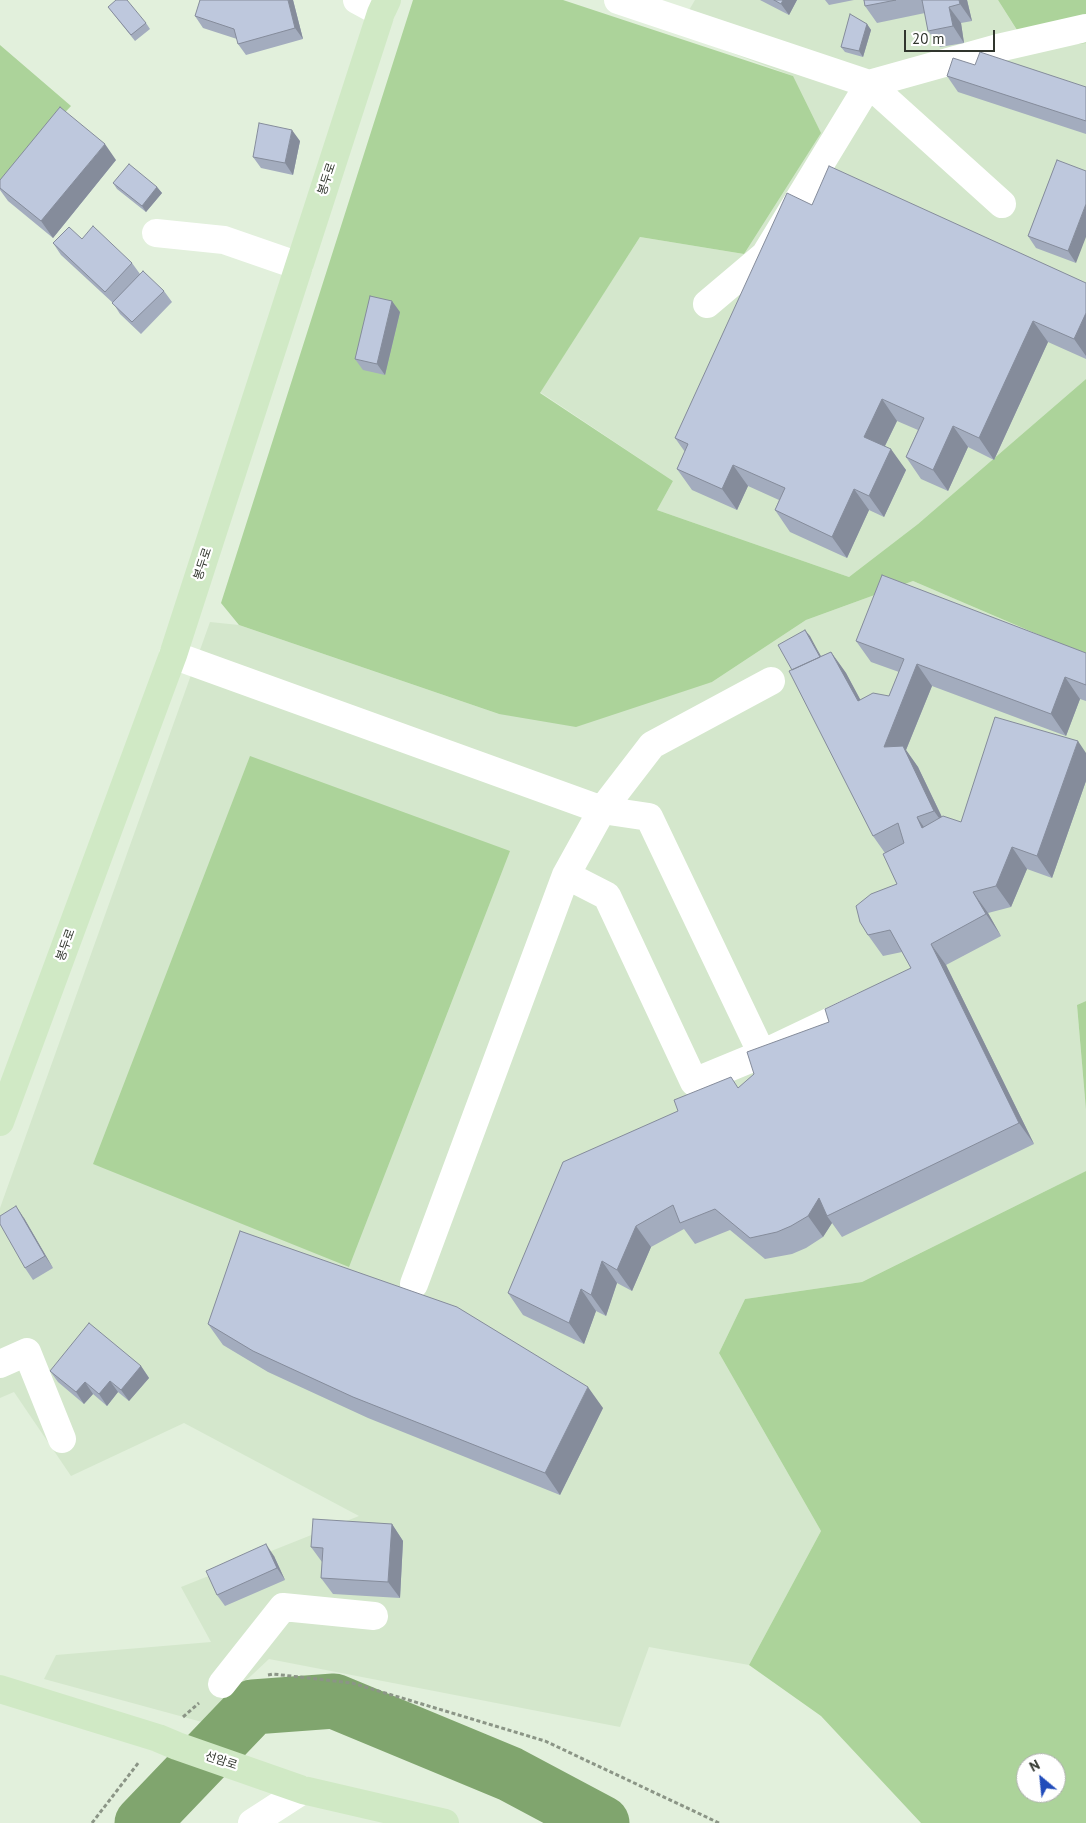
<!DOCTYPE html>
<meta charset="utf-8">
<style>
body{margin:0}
#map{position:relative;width:1086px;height:1823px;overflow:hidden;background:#e2f0dc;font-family:"PT Sans",sans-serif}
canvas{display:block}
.north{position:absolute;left:1016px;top:1753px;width:50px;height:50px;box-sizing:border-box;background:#fff;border:1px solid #acaeab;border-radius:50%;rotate:332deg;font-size:14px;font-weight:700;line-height:20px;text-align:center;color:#30352d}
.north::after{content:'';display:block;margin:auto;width:18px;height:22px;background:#214cba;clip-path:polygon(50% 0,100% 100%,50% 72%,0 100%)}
.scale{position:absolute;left:904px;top:30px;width:91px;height:22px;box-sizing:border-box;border:2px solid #30352d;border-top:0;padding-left:6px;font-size:15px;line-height:18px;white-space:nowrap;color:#30352d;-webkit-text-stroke:4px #fff;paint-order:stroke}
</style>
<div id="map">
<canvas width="1086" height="1823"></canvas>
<div class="north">N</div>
<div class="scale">20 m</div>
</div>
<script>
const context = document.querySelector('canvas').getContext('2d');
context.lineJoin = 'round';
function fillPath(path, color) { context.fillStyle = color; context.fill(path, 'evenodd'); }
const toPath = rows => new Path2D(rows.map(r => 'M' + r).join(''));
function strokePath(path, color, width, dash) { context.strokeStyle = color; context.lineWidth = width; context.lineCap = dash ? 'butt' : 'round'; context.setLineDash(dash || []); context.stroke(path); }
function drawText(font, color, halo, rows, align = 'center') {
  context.font = font + ' "PT Sans","Noto Sans KR",sans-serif'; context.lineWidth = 4.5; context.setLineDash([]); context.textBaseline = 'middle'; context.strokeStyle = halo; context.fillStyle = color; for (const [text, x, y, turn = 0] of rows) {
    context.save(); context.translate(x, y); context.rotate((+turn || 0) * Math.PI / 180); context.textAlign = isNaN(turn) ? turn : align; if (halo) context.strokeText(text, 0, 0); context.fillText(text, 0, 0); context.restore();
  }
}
fillPath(toPath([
 [695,0,998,0,1018,32,1086,40,1086,379,918,524,849,577,657,510,673,481,540,392,640,237,744,254,793,76,676,32],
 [913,581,1086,655,1086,1001,1077,1005,1086,1110,1086,1171,862,1282,745,1299,719,1353,821,1531,749,1665,649,1647,620,1727,269,1659,202,1722,44,1679,56,1655,211,1642,181,1587,359,1516,184,1423,71,1476,14,1392,0,1398,0,1208,210,622,239,625,499,714,712,682,806,620]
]), '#d4e7cc');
fillPath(toPath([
 [413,0,563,0,793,76,821,133,744,254,640,237,540,393,673,481,657,510,849,577,918,524,1086,379,1086,655,913,581,806,620,712,682,576,727,499,714,239,625,221,603],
 [998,0,1086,0,1086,43,1029,49],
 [0,45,71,106,0,182],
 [250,756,510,851,349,1267,93,1164],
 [1086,1001,1086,1110,1077,1005],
 [1086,1171,1086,1823,921,1823,821,1716,749,1665,821,1531,719,1353,745,1299,862,1282],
 [1026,1763,1056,1763,1056,1793,1026,1793]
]), '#acd39a');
strokePath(toPath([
 [142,1823,253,1707,334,1701,510,1774,602,1823]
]), '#80a56e', 55);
strokePath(toPath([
 [268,1675,273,1674,352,1683,545,1741,719,1823],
 [183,1717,199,1703],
 [92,1823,139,1762]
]), '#8b9586', 3, [4, 2.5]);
strokePath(toPath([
 [357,0,381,13],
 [618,0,869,84,1002,204],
 [156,233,224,240,299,266],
 [707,304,765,255,869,84,998,48,1086,28],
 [173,655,602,810,566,875,414,1284],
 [566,875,607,896,694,1082,762,1054,863,1006],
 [762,1054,649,817,602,810,652,745,771,681],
 [0,1364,27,1352,62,1439],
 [222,1684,283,1607,374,1616],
 [252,1823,303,1790]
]), '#fff', 28);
strokePath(toPath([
 [0,1122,173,655,381,13,387,0],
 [0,1689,158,1738,177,1746,303,1790,445,1823]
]), '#d0e9c5', 28);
fillPath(toPath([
 [293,0,303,39,246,55,238,44,237,39,203,28,195,16],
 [760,0,797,0,789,15],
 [825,0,854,0,829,5],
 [864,0,967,0,972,21,961,23,964,43,940,47,928,31,925,13,877,23,865,6],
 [108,7,146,23,150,29,135,41],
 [867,24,871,30,863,57,845,52,841,47],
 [975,65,1086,87,1086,134,958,92,947,76],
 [300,141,293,175,261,168,253,157],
 [116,160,53,238,8,201,0,190,0,180],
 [1057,160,1076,263,1036,248,1028,236],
 [113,183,157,187,162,193,146,212,117,189],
 [812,205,1086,283,1086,359,1048,342,994,460,968,447,948,491,921,479,906,457,918,430,897,421,885,446,906,470,884,517,869,510,847,558,790,532,775,510,779,500,748,486,737,510,692,490,677,469,685,452,675,438],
 [53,243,132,263,140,274,164,291,172,302,141,334,120,314,113,303,61,255],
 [400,312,385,375,363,370,355,359],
 [805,630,821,656,831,652,846,673,860,700,889,696,899,672,871,662,856,641,1086,653,1086,701,1080,699,1066,736,932,686,906,750,918,767,942,817,961,822,1086,753,1086,781,1052,878,1027,869,1011,907,988,913,1001,936,946,965,1034,1144,842,1237,832,1223,823,1237,806,1248,792,1254,765,1259,730,1230,695,1244,684,1229,651,1247,632,1291,617,1283,606,1316,596,1311,584,1344,523,1315,508,1293,738,1088,829,1022,911,968,902,952,883,956,868,935,897,884,885,853,873,836,792,670],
 [24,1218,53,1268,33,1280,25,1268],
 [208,1324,603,1408,560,1495,368,1418,268,1372,223,1345],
 [141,1366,149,1378,129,1401,118,1392,107,1406,93,1394,84,1404,58,1382,50,1371],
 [392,1524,403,1541,400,1598,333,1594,321,1578,322,1562,311,1547],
 [274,1556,285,1580,225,1606,217,1595]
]), '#a3acbe');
fillPath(toPath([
 [288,0,293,0,303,39,295,28],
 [783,0,797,0,789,15,781,4],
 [959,0,967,0,972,21,960,4],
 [949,7,961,23,964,43,953,26],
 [867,24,871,30,863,57,859,51],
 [292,130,300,141,293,175,285,163],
 [105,144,116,160,53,238,41,221],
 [157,187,162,193,146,212,142,206],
 [1086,204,1086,237,1076,263,1068,251],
 [392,301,400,312,385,375,377,364],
 [1086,313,1086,356,1074,339],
 [1033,321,1048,342,994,460,979,438],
 [882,399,897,421,879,458,864,437],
 [953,426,968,447,948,491,933,470],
 [891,449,906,470,884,517,869,496],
 [733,465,748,486,737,510,722,489],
 [854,489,869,510,847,558,832,537],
 [805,630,810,636,825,664,821,658],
 [831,652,846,673,873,723,858,701],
 [917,664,932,686,906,750,918,767,949,832,934,811,884,747],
 [1065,677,1080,699,1066,736,1051,714],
 [1078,741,1086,753,1086,781,1052,878,1037,856],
 [917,817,932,839,922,828],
 [1012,847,1027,869,1011,907,996,886],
 [973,892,988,913,1001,936,986,914],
 [931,944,946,965,1034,1144,1019,1123],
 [819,1198,827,1216,832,1223,823,1237,808,1216],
 [16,1206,24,1218,53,1268,45,1256],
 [636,1226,651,1247,632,1291,617,1270],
 [602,1261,617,1283,606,1316,591,1295],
 [581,1289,596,1311,584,1344,569,1323],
 [141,1366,149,1378,129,1401,121,1390],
 [110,1381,118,1392,107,1406,99,1394],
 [85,1382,93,1394,84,1404,76,1392],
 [588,1387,603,1408,560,1495,545,1473],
 [392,1524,403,1541,400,1598,388,1582],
 [266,1544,274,1556,285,1580,277,1568]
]), '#858c9b');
const building = toPath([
 [116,0,127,0,146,23,131,35,108,7,116,0],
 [200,0,288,0,295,28,238,44,234,29,195,16,200,0],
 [774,0,783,0,781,4,774,0],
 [864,0,896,0,865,6,864,0],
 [922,0,959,0,960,4,949,7,953,26,928,31,922,0],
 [850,14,867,24,859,51,841,47,850,14],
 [980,52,1086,87,1086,121,947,76,953,58,975,65,980,52],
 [60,107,105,144,41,221,0,188,0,180,60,107],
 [259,123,292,130,285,163,253,157,259,123],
 [1057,160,1086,171,1086,204,1068,251,1028,236,1057,160],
 [129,164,157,187,142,206,113,183,129,164],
 [829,166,1086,283,1086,313,1074,339,1033,321,979,438,953,426,933,470,906,457,924,418,882,399,864,437,891,449,869,496,854,489,832,537,775,510,785,488,733,465,722,489,677,469,688,444,675,438,787,193,812,205,829,166],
 [93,226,132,263,105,292,53,243,69,227,82,239,93,226],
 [143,271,164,291,132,322,112,303,143,271],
 [370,296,392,301,377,364,355,359,370,296],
 [882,575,1086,653,1086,685,1065,677,1051,714,917,664,884,747,903,746,934,811,917,817,922,828,943,816,961,822,995,717,1078,741,1037,856,1012,847,996,886,973,892,986,914,931,944,1019,1123,827,1216,819,1198,808,1216,791,1226,777,1232,750,1238,715,1209,680,1223,673,1205,636,1226,617,1270,602,1261,591,1295,581,1289,569,1323,508,1293,563,1162,678,1111,674,1100,731,1077,738,1088,754,1074,747,1052,829,1022,825,1009,911,968,890,930,868,935,860,922,856,906,871,894,897,884,883,854,904,843,898,823,873,836,789,671,831,652,858,701,873,693,889,696,904,659,856,641,882,575],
 [805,630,820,657,792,670,778,645,805,630],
 [16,1206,45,1256,25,1268,0,1224,0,1216,16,1206],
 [240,1231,457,1307,588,1387,545,1473,353,1397,253,1351,208,1324,240,1231],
 [89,1323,141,1366,121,1390,110,1381,99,1394,85,1382,76,1392,50,1371,89,1323],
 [313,1519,392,1524,388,1582,321,1578,323,1548,311,1547,313,1519],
 [266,1544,277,1568,217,1595,206,1571,266,1544]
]);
fillPath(building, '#bec8dd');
strokePath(building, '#858c9b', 1);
drawText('12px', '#30352d', '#fff', [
 ["봉두로",327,179,-72],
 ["봉두로",203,564,-72],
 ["봉두로",66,945,-70],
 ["선암로",221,1761,18]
]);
</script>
